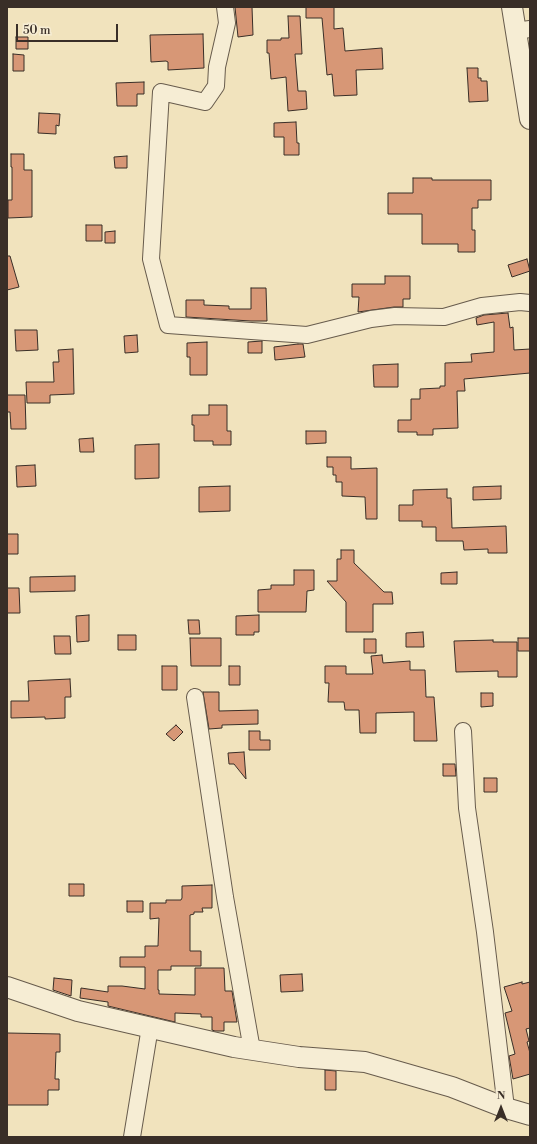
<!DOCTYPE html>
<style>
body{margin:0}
#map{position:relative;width:537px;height:1144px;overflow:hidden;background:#f1e3bd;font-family:"Libre Bodoni",serif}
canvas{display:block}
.frame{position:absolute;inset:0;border:8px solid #392e27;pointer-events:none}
.north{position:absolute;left:481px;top:1088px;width:40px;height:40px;-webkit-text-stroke:3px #f6edd4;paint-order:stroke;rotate:0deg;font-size:11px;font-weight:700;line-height:16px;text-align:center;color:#392e27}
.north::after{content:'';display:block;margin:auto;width:14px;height:18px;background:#392e27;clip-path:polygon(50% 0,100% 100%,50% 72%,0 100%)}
.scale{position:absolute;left:16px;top:24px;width:102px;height:18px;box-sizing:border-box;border:2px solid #392e27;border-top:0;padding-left:5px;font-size:12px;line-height:14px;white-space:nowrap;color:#392e27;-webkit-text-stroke:3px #f6edd4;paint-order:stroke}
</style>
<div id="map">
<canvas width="537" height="1144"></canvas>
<div class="frame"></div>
<div class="north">N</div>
<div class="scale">50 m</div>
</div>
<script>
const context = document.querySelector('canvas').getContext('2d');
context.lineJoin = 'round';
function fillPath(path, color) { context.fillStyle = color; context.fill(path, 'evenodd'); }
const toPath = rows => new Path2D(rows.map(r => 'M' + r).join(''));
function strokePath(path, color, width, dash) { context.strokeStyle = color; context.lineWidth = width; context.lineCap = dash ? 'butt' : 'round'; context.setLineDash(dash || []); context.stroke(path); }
const building = toPath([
 [235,7,252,7,253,35,238,37,235,7],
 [306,7,334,7,334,29,343,28,345,51,382,48,383,69,356,70,357,95,334,96,332,74,327,75,322,18,306,18,306,7],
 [288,16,300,16,302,54,295,54,298,91,306,91,307,109,288,111,286,77,271,79,269,53,267,53,267,40,281,40,281,38,289,38,288,16],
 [203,34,204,68,168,70,168,62,166,61,151,62,150,35,203,34],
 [16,37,28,37,28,49,16,49,16,37],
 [13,54,24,55,24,71,13,71,13,54],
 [467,68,478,68,478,78,481,78,481,81,487,81,488,101,469,102,467,68],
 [144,82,144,94,137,94,137,106,117,106,116,83,144,82],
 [39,113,60,114,59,126,56,125,56,134,38,133,39,113],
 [296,122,297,143,299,143,299,155,284,155,284,137,274,137,274,123,296,122],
 [11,154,24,154,24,170,32,170,32,217,8,218,8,200,12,200,12,167,11,167,11,154],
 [127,156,127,168,115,168,114,157,127,156],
 [413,178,432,178,432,180,491,180,491,200,478,200,478,208,472,208,472,230,475,230,475,252,458,252,458,244,422,244,422,214,388,214,388,193,413,193,413,178],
 [86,225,102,225,102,241,86,241,86,225],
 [115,231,115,243,105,243,105,232,115,231],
 [7,256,10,256,19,287,7,290,7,256],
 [527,259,530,271,512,277,508,265,527,259],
 [385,276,410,276,410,299,403,299,403,307,394,307,358,312,359,297,352,297,352,284,385,284,385,276],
 [251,288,266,288,267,321,251,321,186,317,186,300,204,300,204,305,229,306,229,309,251,309,251,288],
 [508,313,510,328,513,327,514,350,530,349,530,373,464,379,465,391,457,391,458,428,433,429,433,435,417,435,417,432,398,432,398,420,411,420,411,399,420,399,420,389,440,388,440,386,445,386,445,363,472,362,471,354,494,352,494,322,477,325,476,318,484,315,508,313],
 [15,330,37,330,38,350,16,351,15,330],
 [137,335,138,352,125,353,124,336,137,335],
 [262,341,262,353,248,353,248,342,262,341],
 [207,342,207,375,190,375,190,357,187,357,187,343,207,342],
 [298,344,303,344,305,357,275,360,274,347,298,344],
 [73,349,74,394,50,395,50,403,27,403,26,382,54,382,53,362,59,362,58,350,73,349],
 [398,364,398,387,374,387,373,365,398,364],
 [7,395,25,395,26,429,11,429,10,412,7,412,7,395],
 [209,405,227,405,227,431,231,431,231,445,213,445,213,441,194,441,194,425,192,425,192,415,209,415,209,405],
 [306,431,326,431,326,443,306,444,306,431],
 [93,438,94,452,80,452,79,439,93,438],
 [159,444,159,478,135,479,135,445,159,444],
 [327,457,351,457,351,469,377,468,377,519,366,519,365,497,342,496,342,482,336,482,336,475,333,475,333,467,327,467,327,457],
 [35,465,36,486,17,487,16,466,35,465],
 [230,486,230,511,199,512,199,487,230,486],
 [501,486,501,499,473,500,473,487,501,486],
 [447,489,447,498,451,498,452,528,506,526,507,553,488,553,488,549,464,550,463,541,436,541,436,527,422,527,422,521,399,521,399,505,413,505,413,490,447,489],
 [7,534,18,534,18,554,7,554,7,534],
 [341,550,354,550,354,563,384,592,392,592,393,604,373,604,373,632,346,632,346,602,327,581,337,581,337,559,341,559,341,550],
 [294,570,314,570,314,590,307,591,306,612,258,612,258,590,271,589,271,585,294,585,294,570],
 [457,572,457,584,441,584,441,573,457,572],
 [75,576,75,591,30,592,30,577,75,576],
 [7,588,19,588,20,613,7,613,7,588],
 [89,615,89,641,77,642,76,616,89,615],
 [259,615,259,632,254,632,254,635,236,635,236,616,259,615],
 [188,620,199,620,200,634,189,634,188,620],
 [423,632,424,647,406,647,406,633,423,632],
 [118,635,136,635,136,650,118,650,118,635],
 [54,636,70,636,71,654,55,654,54,636],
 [190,638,221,638,221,666,191,666,190,638],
 [518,638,530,638,530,651,518,651,518,638],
 [364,639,376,639,376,653,364,653,364,639],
 [493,640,493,642,517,642,517,677,498,677,498,671,456,672,454,641,493,640],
 [382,655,383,663,410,661,410,670,425,670,426,697,434,697,437,741,414,741,414,712,376,713,376,733,360,733,359,710,345,710,344,702,328,702,329,683,325,683,325,666,346,666,346,674,373,674,371,656,382,655],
 [162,666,177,666,177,690,162,690,162,666],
 [229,666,240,666,240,685,229,685,229,666],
 [70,679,71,697,65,697,65,718,45,719,45,717,11,718,11,701,29,701,28,681,70,679],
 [203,692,219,692,219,711,258,710,258,724,222,725,222,728,209,729,203,692],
 [481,693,493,693,493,706,481,707,481,693],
 [176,725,183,732,174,741,166,734,176,725],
 [249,731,260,731,260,740,270,740,270,750,249,750,249,731],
 [244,752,246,779,234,764,229,764,228,753,244,752],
 [443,764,455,764,456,776,443,776,443,764],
 [484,778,497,778,497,792,484,792,484,778],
 [69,884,84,884,84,896,69,896,69,884],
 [212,885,212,908,202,908,203,912,194,912,194,914,190,915,190,951,201,951,201,966,171,966,171,970,158,970,158,990,159,990,159,994,195,995,195,968,224,968,225,991,232,991,237,1022,224,1022,224,1031,215,1031,212,1030,212,1017,201,1017,201,1014,175,1013,175,1022,108,1006,108,1002,80,998,81,988,108,992,108,986,122,986,145,989,145,967,120,967,120,957,145,957,145,946,158,946,159,918,150,919,150,903,166,903,166,900,181,900,182,898,182,886,212,885],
 [127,901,143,901,143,912,127,912,127,901],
 [302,974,303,991,281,992,280,975,302,974],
 [54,978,72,980,71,996,53,990,54,978],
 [522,982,522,984,530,982,530,1028,526,1029,529,1041,527,1042,530,1053,530,1074,513,1079,509,1056,515,1054,505,1013,512,1011,504,987,522,982],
 [7,1033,60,1034,60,1052,56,1052,55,1079,59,1079,59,1090,48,1090,48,1105,7,1105,7,1033],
 [325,1070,336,1071,336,1090,325,1090,325,1070]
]);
fillPath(building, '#d79776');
strokePath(building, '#392e27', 1);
const minor = toPath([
 [225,7,227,23,217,67,216,86,205,102,161,92,151,259,168,325,307,335,371,319,395,316,444,317,482,306,520,302,530,303],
 [515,31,530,29],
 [195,697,225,897,252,1050],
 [463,731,467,808,485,932,506,1108],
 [132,1137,150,1027]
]);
const tertiary = toPath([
 [512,7,530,119],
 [7,987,78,1011,234,1047,299,1057,365,1062,452,1087,506,1108,530,1115]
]);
strokePath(minor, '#675b4c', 18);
strokePath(tertiary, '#675b4c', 22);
strokePath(minor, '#f6edd4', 16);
strokePath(tertiary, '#f6edd4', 20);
</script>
